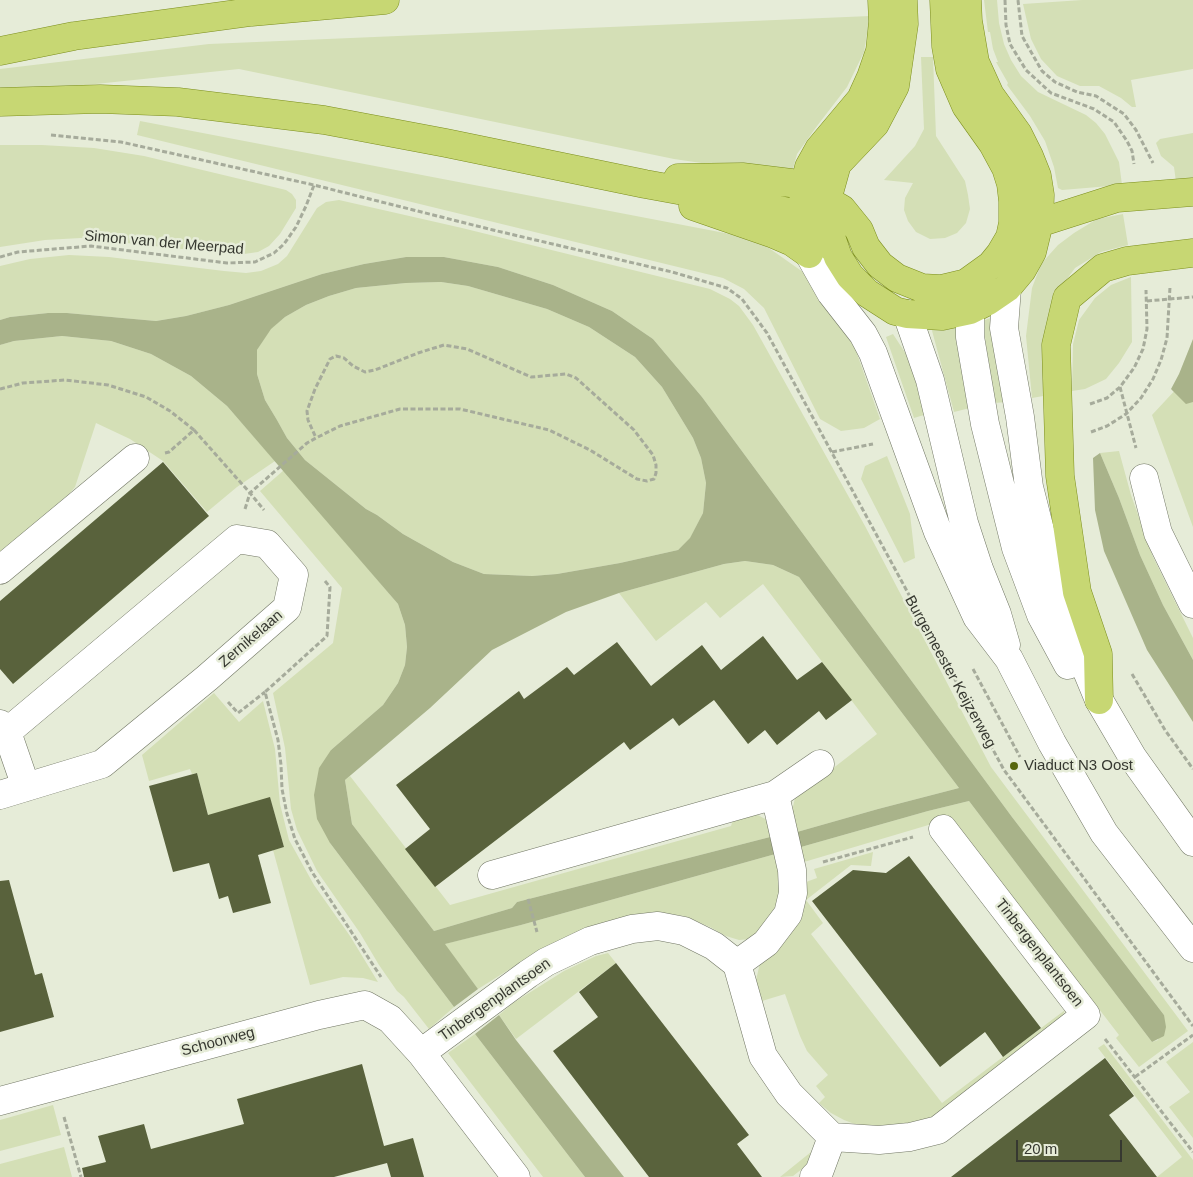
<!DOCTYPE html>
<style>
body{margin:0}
#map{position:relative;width:1193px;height:1177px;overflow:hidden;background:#e6ecd8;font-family:Helvetica,sans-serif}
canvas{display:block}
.scale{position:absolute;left:1016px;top:1140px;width:106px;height:22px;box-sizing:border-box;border:2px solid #363830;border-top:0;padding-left:6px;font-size:15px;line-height:18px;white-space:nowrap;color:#363830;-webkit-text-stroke:4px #e6ecd8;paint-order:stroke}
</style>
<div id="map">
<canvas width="1193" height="1177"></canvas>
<div class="scale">20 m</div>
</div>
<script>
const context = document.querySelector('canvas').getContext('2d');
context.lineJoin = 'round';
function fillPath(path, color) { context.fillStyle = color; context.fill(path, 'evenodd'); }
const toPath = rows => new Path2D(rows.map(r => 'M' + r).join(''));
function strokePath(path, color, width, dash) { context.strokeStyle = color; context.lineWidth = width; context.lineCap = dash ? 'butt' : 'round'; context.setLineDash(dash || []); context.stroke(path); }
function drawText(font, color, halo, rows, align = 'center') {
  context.font = font + ' Helvetica,sans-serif'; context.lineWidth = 5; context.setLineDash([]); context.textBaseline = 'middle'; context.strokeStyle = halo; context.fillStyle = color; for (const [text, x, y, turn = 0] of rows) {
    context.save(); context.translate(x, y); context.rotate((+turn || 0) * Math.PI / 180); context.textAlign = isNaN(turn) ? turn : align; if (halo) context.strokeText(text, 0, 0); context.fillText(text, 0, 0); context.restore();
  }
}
fillPath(toPath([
 [984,0,997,0,999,23,1004,44,1011,60,1021,76,1038,92,1086,115,1096,123,1105,134,1119,162,1122,185,1062,190,1058,188,1054,167,1045,141,1030,116,1007,85,1008,83,996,62,998,62,993,49,990,32,988,32],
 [1082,0,1193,0,1193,69,1131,80,1136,107,1132,107,1121,98,1099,86,1080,86,1057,76,1041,59,1031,39,1023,4],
 [870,16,864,52,847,87,817,126,797,154,791,176,674,159,239,69,0,94,0,69,209,44],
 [921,57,933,57,936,136,965,181,968,195,970,209,966,223,957,233,945,238,930,239,916,232,908,221,904,210,905,198,913,183,884,180,915,146,924,129],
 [140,121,756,239,803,272,855,348,880,419,864,428,841,431,820,419,764,308,744,289,723,278,137,135],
 [1193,133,1193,180,1176,182,1174,167,1161,156,1156,143,1160,139],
 [0,145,42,145,94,148,144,156,286,190,292,194,296,200,296,208,280,234,269,246,258,252,237,255,81,238,45,240,0,247],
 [339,200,462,228,710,289,730,299,739,306,753,325,865,526,991,767,1188,1031,1139,1067,1116,1038,1119,1035,952,818,804,862,801,847,928,811,969,801,1152,1042,1158,1040,1164,1015,1012,817,702,397,653,339,612,311,553,285,498,267,444,257,406,257,364,264,322,274,229,305,186,316,156,321,67,313,48,313,10,317,0,320,0,266,30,259,69,255,109,257,224,271,246,273,261,271,278,264,287,256,317,208,326,202],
 [1123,214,1128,245,1101,252,1075,268,1056,294,1049,395,1032,398,1026,336,1032,288,1041,264,1058,245,1074,233,1097,219],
 [1131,277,1132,342,1119,363,1106,379,1085,389,1072,391,1073,344,1079,320,1095,298,1111,285],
 [441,282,468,286,547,309,589,327,635,357,662,387,693,438,701,458,706,483,703,513,690,539,678,550,620,563,557,574,532,576,484,574,453,562,403,534,377,515,366,509,305,460,287,438,277,420,265,400,257,374,257,350,270,329,285,317,306,305,329,296,356,288,406,283],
 [993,317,1006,402,995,403,985,338,985,320],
 [956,324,970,408,954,412,931,327],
 [893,334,917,371,927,414,914,418,886,337],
 [62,336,111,341,151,354,191,376,227,406,275,461,237,487,207,512,163,461,130,439,96,423,75,487,69,494,0,553,0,345,14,341],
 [1193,371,1193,527,1152,415],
 [1119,451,1131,495,1153,557,1193,638,1193,660,1163,605,1140,555,1119,498,1100,453],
 [887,456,910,514,915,558,904,563,861,479,865,466],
 [284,470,398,604,405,625,407,647,405,665,398,683,383,705,331,750,330,843,454,1007,429,1029,404,997,397,991,379,965,360,933,317,871,297,830,291,809,285,748,273,693,333,643,342,588,260,491],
 [745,561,773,565,799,577,959,788,878,809,797,832,792,811,795,798,877,734,763,584,720,618,706,602,656,641,619,593,724,564],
 [214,693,239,722,263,701,275,749,280,804,289,840,314,885,350,936,378,982,363,978,343,977,310,985,273,850,284,847,270,798,237,807,210,822,197,773,192,774,190,769,149,781,142,755],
 [350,776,450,905,731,826,734,817,756,814,767,820,774,836,517,902,512,908,434,931,352,824,345,780],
 [873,852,871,866,851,865,806,900,823,923,811,934,942,1103,1065,1010,1061,1021,934,1117,907,1124,876,1127,860,1126,844,1120,831,1113,819,1103,825,1097,816,1086,828,1075,807,1051,800,1036,785,994,762,1001,756,980,760,963,806,882,817,878,814,869],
 [779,853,784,881,772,921,751,939,739,940,726,936,710,927,684,916,670,914,618,919,598,924,561,939,529,957,478,989,444,944,521,925],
 [608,953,616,963,516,1039,499,1015,513,1003,564,971,596,956],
 [475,1034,585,1177,543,1177,448,1053],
 [1193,1042,1193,1138,1169,1107,1190,1092,1166,1062],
 [1104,1044,1193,1160,1193,1177,1157,1177,1182,1157,1098,1048],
 [53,1105,61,1135,0,1151,0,1120],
 [64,1147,72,1177,0,1177,0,1164],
 [811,1152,807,1165,793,1176,780,1177]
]), '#d4dfb6');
fillPath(toPath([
 [406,257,444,257,498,267,553,285,612,311,653,339,702,397,1012,817,1164,1015,1166,1027,1164,1036,1152,1042,969,801,928,811,801,847,797,832,878,809,959,788,799,577,773,565,745,561,724,564,619,593,566,612,492,650,430,708,345,780,352,824,434,931,512,908,517,902,774,836,779,853,521,925,445,944,478,989,454,1007,330,843,317,819,316,812,314,795,319,768,331,750,383,705,398,683,405,665,407,647,405,625,398,604,227,406,191,376,151,354,111,341,62,336,14,341,0,345,0,320,10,317,48,313,67,313,156,321,186,316,229,305,322,274,364,264],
 [441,282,468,286,547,309,589,327,635,357,662,387,693,438,701,458,706,483,703,513,690,538,678,550,620,563,557,574,532,576,484,574,453,562,403,534,377,515,366,509,305,460,287,438,277,420,265,400,257,374,257,350,271,329,285,317,306,305,329,296,356,288,406,283],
 [1193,339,1193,402,1186,404,1171,389,1179,374],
 [1100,453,1119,498,1140,555,1163,605,1193,660,1193,722,1147,650,1104,551,1095,510,1093,458],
 [499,1015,516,1040,624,1177,585,1177,475,1034]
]), '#a9b38a');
fillPath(toPath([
 [163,462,209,516,13,684,0,669,0,601],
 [763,636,797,680,822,662,852,700,826,720,819,711,777,745,765,730,748,744,714,700,679,726,673,718,630,750,624,742,435,887,405,849,430,829,396,785,519,691,524,699,567,667,574,675,617,642,651,686,702,645,721,670],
 [197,773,208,815,270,797,284,847,258,855,271,903,233,913,228,896,219,899,209,863,173,872,149,786],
 [909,856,1041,1028,1003,1057,985,1032,940,1067,812,901,853,870,886,873],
 [9,880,35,975,42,973,54,1017,0,1032,0,881],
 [616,963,749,1135,737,1144,762,1177,649,1177,553,1051,598,1017,579,992],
 [1105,1058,1134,1096,1109,1115,1157,1177,951,1177],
 [362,1064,384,1146,413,1138,424,1177,391,1177,387,1163,334,1177,84,1177,82,1168,106,1162,98,1136,144,1124,151,1149,244,1124,237,1099]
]), '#59623c');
const minor = toPath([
 [809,254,831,293,863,334,873,353,938,532,977,617,1009,659,1052,743,1104,833,1193,948],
 [1007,288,1004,328,1020,417,1029,487,1058,601,1099,700,1133,758,1193,842],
 [970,310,970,337,985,424,1016,548,1041,615,1068,665],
 [907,314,930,380,964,523,979,569,997,614,1006,645],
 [1144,478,1158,533,1193,604],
 [0,570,135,458],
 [0,724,7,732,26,787],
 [0,795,102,764,207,678,287,608,294,575,267,544,237,539,7,732],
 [775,795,820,764],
 [492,875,775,795,792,870,793,893,788,914,766,943,737,964],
 [421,1053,528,974,546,962,590,941,632,929,658,926,684,931,714,946,737,964,763,1056,789,1094,832,1137,879,1140,910,1137,938,1130,1086,1015,943,829],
 [0,1101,319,1015,365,1005,390,1019,421,1053,516,1177],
 [814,1177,819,1172,832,1137]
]);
const major = toPath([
 [903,0,904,24,895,86,875,124,837,164,827,200,829,231,838,257,850,276,867,293,895,311,907,314,942,316,970,310,988,301,1007,288,1022,270,1032,252,1039,223,1040,195,1037,176,1029,156,1018,134,990,95,975,62,968,21,967,0],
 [0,51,74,36,251,12,385,0],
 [0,102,100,99,178,102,324,120,446,143,645,184,738,201,788,212,803,219,835,250],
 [678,178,742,177,791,183,804,187,842,209,859,230,866,247,880,265,897,278,922,288,941,289,966,283,991,265,1000,254,1010,237,1013,223,1013,201,1011,184,1006,168,993,144,966,106,950,69,946,46,944,0],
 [693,206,771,233,792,242,809,254],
 [1039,223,1117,198,1193,192],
 [809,254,803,219,804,187,809,167,819,149,861,99,871,77,880,51,883,22,882,0],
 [1099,700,1098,654,1077,592,1060,476,1056,345,1067,298,1103,268,1127,261,1193,253]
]);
strokePath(minor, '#717664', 29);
strokePath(major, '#7c8e1e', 29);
strokePath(toPath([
 [1005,0,1006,25,1010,44,1026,70,1051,93,1094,109,1114,122,1127,141,1132,151,1134,164],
 [1018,0,1022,36,1042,71,1055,82,1077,92,1096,96,1124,114,1136,130,1153,163],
 [51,135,121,142,314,185,493,230,672,272,727,288,742,299,767,333,1004,770,1193,1026],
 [0,257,18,252,91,246,227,263,255,262,274,253,284,244,296,227,306,206,314,185],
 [1147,301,1193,297],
 [1120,387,1136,448],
 [0,389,23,383,65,380,108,385,146,397,170,411,194,430],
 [1090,404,1107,398,1120,387,1134,368,1143,349,1147,329,1146,290],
 [1091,432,1107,426,1126,414,1141,398,1153,379,1161,360,1167,338,1170,287],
 [832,452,873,444],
 [165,453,169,452,194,430,250,493,307,443,316,438,340,426,400,409,460,409,549,430,590,450,637,479,647,481,654,479,656,473,656,465,653,455,634,430,576,378,566,374,531,377,467,349,444,345,418,353,375,370,365,372,353,366,344,358,336,356,330,359,315,389,307,411,308,420,316,438],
 [245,509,250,493,264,510],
 [325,581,330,587,327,636,265,692,278,740,281,765,282,789,287,814,295,839,312,872,381,977],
 [973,669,1020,757],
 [1132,674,1165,730,1193,769],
 [228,702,238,713,265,692],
 [823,862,913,837],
 [528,899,537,932],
 [1105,1039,1193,1152],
 [1135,1077,1193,1035],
 [64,1117,81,1177]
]), '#a6ab9b', 3, [5, 2.5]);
strokePath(minor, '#fff', 28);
strokePath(major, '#c7d773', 28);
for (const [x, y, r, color] of [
 [1014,766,5,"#57660d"]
]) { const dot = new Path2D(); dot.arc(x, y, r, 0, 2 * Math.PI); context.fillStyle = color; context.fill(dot); strokePath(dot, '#e6ecd8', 2); }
drawText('15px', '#363830', '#e6ecd8', [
 ["Simon van der Meerpad",164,243,5],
 ["Zernikelaan",251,639,-41],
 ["Burgemeester Keijzerweg",950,672,61],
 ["Tinbergenplantsoen",1039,953,52],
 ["Tinbergenplantsoen",495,1000,-35],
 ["Schoorweg",218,1042,-15]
]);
drawText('15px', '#363830', '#e6ecd8', [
 ["Viaduct N3 Oost",1024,766]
], 'left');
</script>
